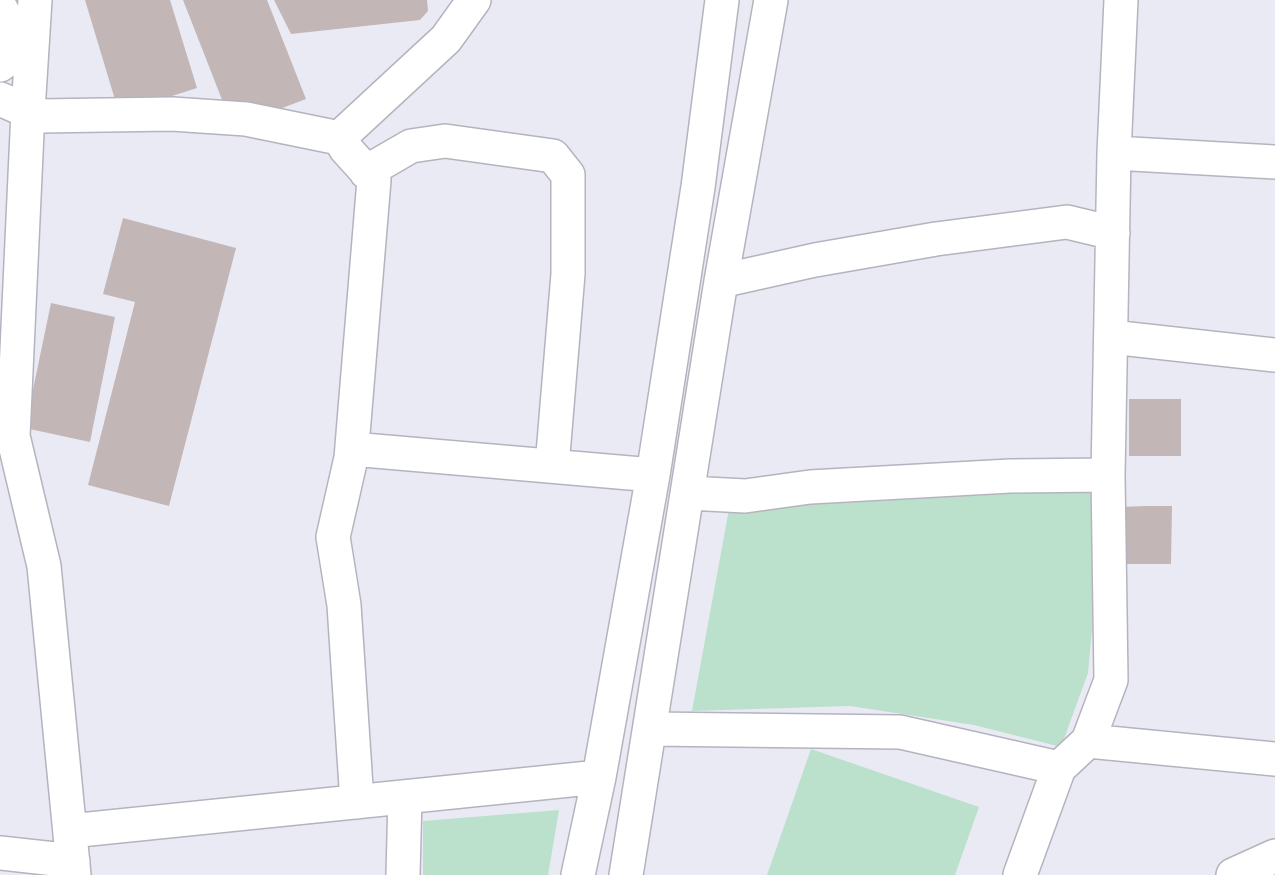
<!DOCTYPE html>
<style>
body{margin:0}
canvas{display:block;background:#eaeaf4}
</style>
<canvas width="1275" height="875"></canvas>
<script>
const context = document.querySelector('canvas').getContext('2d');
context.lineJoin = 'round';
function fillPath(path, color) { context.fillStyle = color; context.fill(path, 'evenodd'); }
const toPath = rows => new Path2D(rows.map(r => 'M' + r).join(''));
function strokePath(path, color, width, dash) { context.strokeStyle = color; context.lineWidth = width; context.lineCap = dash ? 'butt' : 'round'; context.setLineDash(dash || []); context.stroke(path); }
fillPath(toPath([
 [1095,489,1097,576,1088,673,1061,747,974,725,850,706,692,711,729,509],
 [811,749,979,807,955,875,767,875],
 [559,810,548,875,423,875,423,821]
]), '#bbe1cc');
fillPath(toPath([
 [85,0,170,0,197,88,119,113],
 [183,0,267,0,306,99,269,113,228,115],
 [274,0,427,0,428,11,420,20,291,34],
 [123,218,236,248,169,506,88,485,135,302,103,294],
 [51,303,115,317,90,442,25,428],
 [1129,399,1181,399,1181,456,1129,456],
 [1146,506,1172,506,1171,564,1120,564,1119,507]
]), '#c2b7b6');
const minor = toPath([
 [35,0,28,111,13,436,44,566,74,875],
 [0,7,6,18,4,62,0,65],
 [0,99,39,116,172,114,246,119,339,138,346,149,374,180,351,458,333,537,344,605,357,802],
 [339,138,446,39,474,0],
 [1114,153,1275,162],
 [366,172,411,146,445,141,553,156,568,175,568,274,552,466],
 [721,281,815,260,936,239,1067,222,1113,233],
 [1111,337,1275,355],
 [352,449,653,475],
 [688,493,745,496,810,487,1010,476,1108,475],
 [650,729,900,732,1059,768],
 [1088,741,1275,759],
 [70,831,599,777],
 [0,853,73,861],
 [403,875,405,797],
 [578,875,599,777,653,475,698,187,722,0],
 [626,875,721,281,771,0],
 [1020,875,1059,768,1088,741,1111,680,1108,475,1114,153,1121,0],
 [1233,875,1275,856]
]);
strokePath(minor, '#b5b4be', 36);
strokePath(minor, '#fff', 33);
</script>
